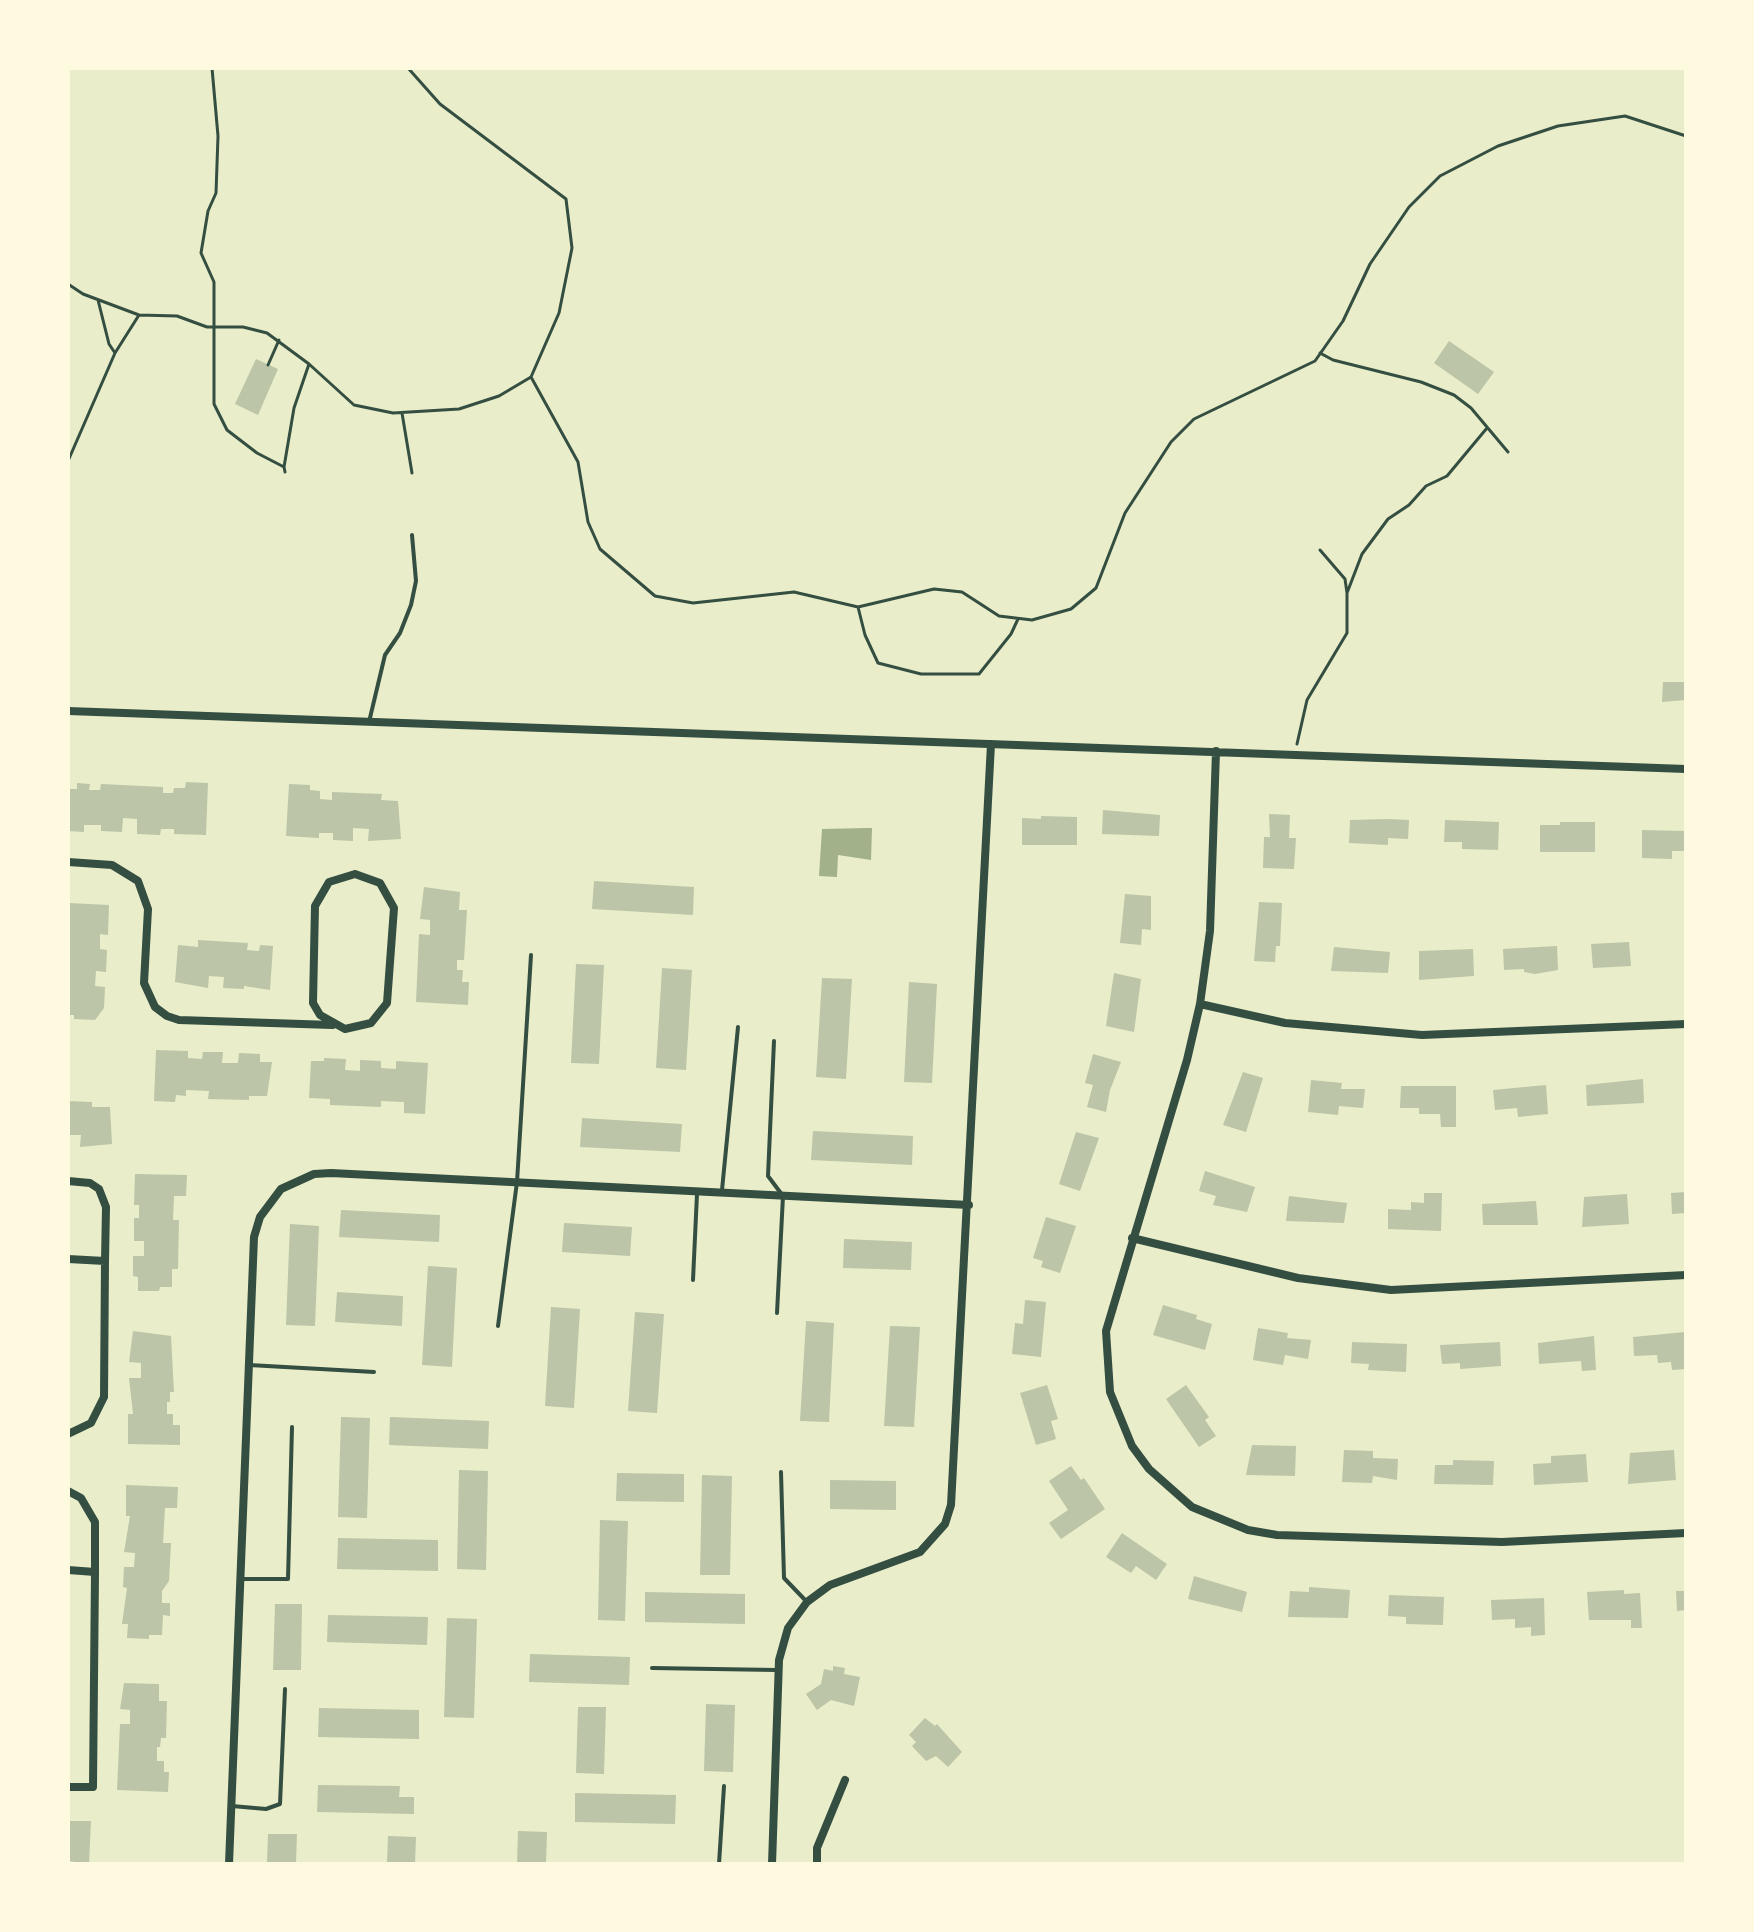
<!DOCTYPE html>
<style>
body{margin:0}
#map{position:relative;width:1754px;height:1932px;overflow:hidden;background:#e9edc9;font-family:"Noto Serif",serif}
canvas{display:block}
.frame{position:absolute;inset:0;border:70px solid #fefae0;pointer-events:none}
</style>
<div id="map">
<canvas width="1754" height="1932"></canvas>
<div class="frame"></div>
</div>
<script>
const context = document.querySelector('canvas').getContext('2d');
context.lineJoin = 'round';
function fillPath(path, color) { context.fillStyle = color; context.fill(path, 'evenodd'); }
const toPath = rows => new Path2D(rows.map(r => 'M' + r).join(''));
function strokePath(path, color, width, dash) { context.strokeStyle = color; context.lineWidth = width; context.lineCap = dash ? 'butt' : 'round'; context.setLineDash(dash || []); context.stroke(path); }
fillPath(toPath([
 [867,828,872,828,871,860,838,855,837,877,819,876,822,829]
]), '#a3b18a');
fillPath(toPath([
 [1449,341,1494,372,1478,394,1434,363],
 [256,359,278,369,258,415,235,404],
 [1663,682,1686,682,1686,700,1662,702],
 [186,782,208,783,206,835,174,834,174,829,161,829,160,835,137,834,137,819,123,818,122,832,101,831,101,825,84,825,84,832,68,831,68,789,77,789,77,783,90,784,89,790,100,790,101,784,163,787,163,793,173,793,174,788,185,788],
 [289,784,310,785,310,790,320,791,320,799,332,800,332,792,382,794,381,800,398,801,401,839,368,841,369,829,353,828,353,841,333,840,333,833,319,833,319,838,286,836],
 [1103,810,1160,815,1159,836,1102,834],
 [1269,814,1290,815,1289,838,1296,838,1294,869,1263,868,1264,837,1270,837],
 [1041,816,1077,817,1077,845,1022,845,1022,818,1041,819],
 [1388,819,1409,820,1408,839,1388,838,1388,845,1349,843,1350,820],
 [1445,820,1499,822,1498,850,1462,849,1462,842,1444,842],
 [1560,822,1595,822,1595,852,1540,852,1540,825,1560,825],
 [1642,830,1686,831,1686,851,1672,851,1672,859,1642,858],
 [594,881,694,887,693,915,592,909],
 [424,887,460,892,459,910,467,910,464,960,457,960,457,970,463,970,462,982,469,982,468,1005,416,1002,419,934,430,935,430,920,420,919],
 [1125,894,1151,896,1151,930,1142,929,1141,945,1120,943],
 [1259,902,1282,903,1280,946,1276,946,1275,962,1254,961],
 [68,903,109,905,108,935,100,934,100,949,107,950,106,972,96,971,95,986,105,987,104,1008,95,1020,74,1019,74,1015,68,1015],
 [198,940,248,943,247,950,259,951,260,945,273,946,270,990,244,986,244,989,223,988,224,977,209,976,208,988,175,982,178,945,198,947],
 [1629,942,1631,966,1593,968,1591,944],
 [1557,946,1558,970,1535,974,1524,972,1524,969,1504,970,1503,949],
 [1334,947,1390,952,1388,973,1331,971],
 [1473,949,1474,976,1419,980,1419,951],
 [576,964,604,965,599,1064,571,1063],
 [662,968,692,970,686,1070,656,1068],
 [1114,973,1141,979,1134,1032,1106,1026],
 [822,978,852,979,846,1079,816,1077],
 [909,982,937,984,932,1083,904,1082],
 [156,1050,188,1051,188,1058,202,1059,203,1052,223,1052,222,1063,238,1063,239,1053,260,1054,260,1062,272,1062,267,1096,249,1096,249,1100,208,1099,209,1091,186,1090,186,1096,176,1095,175,1102,154,1101],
 [1093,1054,1121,1062,1110,1090,1106,1112,1087,1107,1093,1085,1085,1083],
 [324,1058,346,1059,345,1070,360,1071,360,1060,381,1061,381,1068,396,1069,396,1061,428,1063,425,1114,404,1113,404,1102,381,1101,381,1107,330,1105,330,1099,309,1098,311,1061,324,1061],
 [1243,1072,1263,1078,1246,1132,1223,1125],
 [1643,1079,1644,1103,1587,1106,1586,1085],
 [1311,1080,1342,1083,1341,1089,1365,1089,1363,1108,1339,1106,1338,1115,1308,1112],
 [1546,1085,1548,1114,1518,1117,1517,1108,1495,1110,1493,1090],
 [1401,1086,1456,1086,1456,1127,1441,1127,1440,1114,1419,1114,1419,1108,1400,1108],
 [68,1101,92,1102,92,1107,110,1107,112,1144,80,1147,81,1135,68,1135],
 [582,1118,682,1124,680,1152,580,1147],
 [813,1131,913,1136,912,1165,811,1160],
 [1076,1132,1099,1138,1080,1191,1059,1184],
 [1205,1171,1255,1187,1247,1212,1213,1205,1216,1196,1199,1191],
 [135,1174,187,1175,186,1196,174,1196,173,1220,179,1220,178,1269,172,1269,172,1287,160,1287,159,1291,138,1291,138,1277,133,1276,133,1256,144,1256,144,1241,134,1241,134,1218,139,1218,139,1205,134,1205],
 [1686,1192,1686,1213,1672,1214,1671,1193],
 [1424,1193,1442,1193,1441,1231,1388,1229,1388,1209,1411,1210,1411,1202,1424,1203],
 [1627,1194,1629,1224,1582,1227,1584,1197],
 [1289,1196,1347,1203,1344,1223,1286,1221],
 [1536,1201,1538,1225,1483,1225,1482,1204],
 [341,1210,440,1215,439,1242,339,1237],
 [1046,1217,1076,1226,1060,1273,1041,1267,1043,1261,1033,1258],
 [564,1223,632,1227,630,1256,562,1252],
 [290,1224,319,1226,315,1326,286,1325],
 [844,1239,912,1242,911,1270,843,1268],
 [428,1266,457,1268,452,1367,422,1365],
 [337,1292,403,1296,402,1326,335,1322],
 [1025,1300,1046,1302,1041,1357,1012,1354,1015,1323,1023,1324],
 [1163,1305,1197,1315,1196,1319,1212,1324,1205,1350,1153,1335],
 [551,1307,580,1309,574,1408,545,1406],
 [635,1312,664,1314,657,1413,628,1411],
 [806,1321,834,1323,829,1422,800,1421],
 [890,1326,920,1327,914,1427,884,1426],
 [1258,1328,1288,1333,1287,1338,1311,1340,1308,1359,1285,1355,1283,1365,1253,1360],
 [133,1331,171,1336,174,1392,170,1392,170,1402,167,1402,167,1414,173,1414,173,1425,180,1425,180,1445,128,1444,128,1414,133,1414,129,1378,141,1378,141,1363,129,1362],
 [1685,1332,1686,1369,1672,1370,1671,1362,1658,1363,1657,1355,1634,1356,1633,1337],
 [1594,1336,1596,1370,1582,1371,1581,1361,1539,1364,1538,1343],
 [1352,1342,1407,1344,1406,1372,1368,1370,1369,1364,1351,1363],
 [1500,1342,1501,1366,1460,1369,1460,1363,1442,1364,1440,1345],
 [1047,1385,1058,1419,1051,1421,1056,1439,1036,1445,1020,1393],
 [1186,1385,1209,1417,1205,1420,1216,1436,1199,1447,1166,1399],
 [341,1417,370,1418,367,1518,338,1517],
 [390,1417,489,1421,488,1449,389,1445],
 [1252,1445,1296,1446,1295,1476,1246,1475],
 [1344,1450,1373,1451,1373,1458,1398,1459,1397,1480,1373,1476,1372,1483,1342,1482],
 [1674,1450,1676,1480,1628,1484,1630,1453],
 [1586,1454,1588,1482,1534,1485,1533,1464,1551,1463,1551,1456],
 [1453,1460,1494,1461,1493,1485,1434,1484,1435,1465,1453,1465],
 [1071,1466,1081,1480,1084,1478,1105,1509,1061,1539,1049,1523,1068,1510,1049,1481],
 [459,1470,488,1471,486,1570,457,1569],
 [617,1473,684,1474,684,1502,616,1501],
 [702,1475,732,1476,730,1575,700,1575],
 [830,1480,896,1481,896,1510,830,1509],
 [126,1485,178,1487,177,1508,165,1508,163,1543,171,1543,169,1581,162,1591,162,1603,170,1603,170,1616,163,1615,162,1635,149,1635,149,1639,127,1638,128,1624,122,1624,127,1588,123,1587,124,1567,134,1567,135,1553,124,1552,130,1516,126,1516],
 [600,1520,628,1521,625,1621,598,1620],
 [1122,1533,1167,1564,1156,1580,1136,1566,1131,1573,1106,1557],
 [338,1538,438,1540,438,1571,337,1569],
 [1194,1576,1247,1592,1242,1612,1188,1599],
 [1309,1587,1350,1590,1348,1618,1288,1617,1290,1591,1309,1592],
 [1624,1590,1624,1594,1640,1593,1642,1628,1631,1628,1631,1620,1589,1620,1587,1592],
 [1676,1591,1686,1591,1686,1610,1677,1611],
 [645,1592,745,1594,745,1624,645,1622],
 [1389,1595,1444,1597,1443,1625,1406,1624,1406,1617,1388,1616],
 [1544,1598,1545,1635,1531,1636,1531,1627,1515,1628,1515,1619,1492,1620,1491,1600],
 [275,1604,302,1604,301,1670,273,1670],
 [328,1615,428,1617,427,1645,327,1642],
 [447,1618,477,1619,474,1718,444,1717],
 [530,1654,630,1657,629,1685,529,1682],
 [833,1666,845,1668,844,1674,860,1677,854,1706,831,1700,817,1710,806,1694,821,1684,824,1669,833,1671],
 [124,1683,159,1684,159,1701,167,1701,166,1738,161,1738,160,1747,157,1747,157,1761,164,1761,164,1772,169,1772,168,1792,117,1790,120,1724,130,1724,130,1710,120,1709],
 [706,1704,735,1705,733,1772,704,1771],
 [578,1707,606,1707,604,1774,576,1773],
 [319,1708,419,1710,419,1739,318,1737],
 [925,1718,935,1726,937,1724,962,1752,948,1767,936,1756,926,1761,912,1746,916,1742,909,1735],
 [318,1785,400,1786,399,1797,414,1797,414,1814,317,1812],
 [575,1793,676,1795,675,1824,575,1822],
 [68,1821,91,1821,89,1864,68,1861],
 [518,1831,547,1832,546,1864,517,1864],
 [268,1834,297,1834,296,1864,267,1864],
 [388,1836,416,1837,415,1864,387,1864]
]), '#bcc5a7');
strokePath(toPath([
 [212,68,218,136,216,193,208,211,201,253,214,282,214,404,227,430,257,453,284,467,285,472],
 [408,68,440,104,566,199,572,248,559,313,531,377,578,462,588,522,600,549,655,596,693,603,794,592,858,607,934,589,962,592,999,616,1032,620,1071,609,1096,588,1125,513,1171,442,1194,419,1315,361,1343,321,1370,264,1409,207,1440,176,1498,146,1558,126,1625,116,1686,136],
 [68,284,83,294,139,315,177,316,207,327,243,327,267,333,309,364,354,405,393,413,459,409,499,396,531,377],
 [98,300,109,344,115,353],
 [1320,353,1333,360,1421,382,1454,395,1471,408,1508,452],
 [268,365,279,340],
 [402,413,412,473],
 [68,461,115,353,139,315],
 [284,467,294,408,309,364],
 [1320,550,1345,579,1347,593,1362,554,1388,519,1409,505,1426,486,1447,476,1487,428],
 [858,607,865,635,878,663,921,674,979,674,1011,634,1018,619],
 [1297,744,1307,700,1347,633,1347,593]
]), '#344e41', 3);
strokePath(toPath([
 [369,722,385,655,400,633,411,605,416,581,412,535],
 [774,1041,768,1176,783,1196,777,1313],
 [722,1190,738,1027],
 [693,1280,697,1194],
 [498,1326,517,1182,531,955],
 [249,1365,374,1372],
 [781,1472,784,1578,807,1602],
 [241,1579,288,1579,292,1427],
 [652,1668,776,1670],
 [232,1806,266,1809,280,1804,285,1689],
 [719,1864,724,1786]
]), '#344e41', 4);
strokePath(toPath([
 [68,711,1686,769],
 [1216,751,1210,931,1200,1004,1187,1060,1106,1331,1110,1392,1132,1446,1149,1469,1192,1507,1248,1530,1277,1535,1502,1542,1686,1533],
 [68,862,112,865,138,881,148,909,144,983,155,1007,167,1016,179,1020,332,1025],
 [355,874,380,883,394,908,387,1003,371,1023,345,1029,320,1015,313,1003,315,906,329,882,355,874],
 [1200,1004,1285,1023,1422,1035,1686,1024],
 [68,1181,90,1183,99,1189,106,1207,105,1261,68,1259],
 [1132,1238,1298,1278,1391,1290,1686,1275],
 [68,1434,91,1423,104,1397,105,1261],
 [68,1491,81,1498,95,1522,95,1572,68,1570],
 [68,1787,93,1787,95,1572],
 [229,1864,254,1237,260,1217,281,1189,314,1174,331,1173,969,1205],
 [772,1864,779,1660,788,1628,807,1602,830,1585,920,1552,945,1524,951,1505,991,744],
 [817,1864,817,1848,845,1780]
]), '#344e41', 8);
</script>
